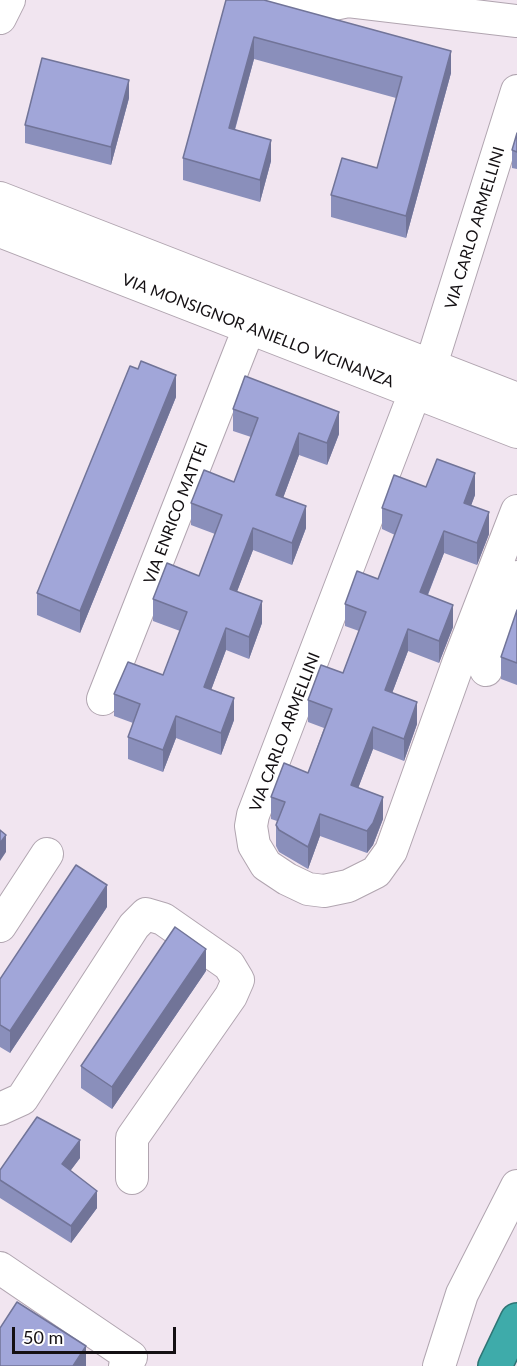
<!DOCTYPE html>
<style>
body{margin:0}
#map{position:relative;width:517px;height:1366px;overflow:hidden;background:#f1e5f0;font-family:Lato,sans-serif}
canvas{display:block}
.scale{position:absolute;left:12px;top:1327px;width:164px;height:27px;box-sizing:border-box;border:3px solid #141013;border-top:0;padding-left:8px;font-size:18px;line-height:21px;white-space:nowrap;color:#141013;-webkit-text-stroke:4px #fff;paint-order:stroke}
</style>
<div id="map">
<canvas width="517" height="1366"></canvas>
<div class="scale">50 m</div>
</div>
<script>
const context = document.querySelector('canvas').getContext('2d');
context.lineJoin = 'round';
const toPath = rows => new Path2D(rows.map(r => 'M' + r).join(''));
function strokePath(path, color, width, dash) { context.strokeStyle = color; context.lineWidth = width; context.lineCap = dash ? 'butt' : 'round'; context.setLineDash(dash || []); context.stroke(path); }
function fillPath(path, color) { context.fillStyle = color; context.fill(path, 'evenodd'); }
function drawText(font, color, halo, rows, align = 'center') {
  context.font = font + ' Lato,sans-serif'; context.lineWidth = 5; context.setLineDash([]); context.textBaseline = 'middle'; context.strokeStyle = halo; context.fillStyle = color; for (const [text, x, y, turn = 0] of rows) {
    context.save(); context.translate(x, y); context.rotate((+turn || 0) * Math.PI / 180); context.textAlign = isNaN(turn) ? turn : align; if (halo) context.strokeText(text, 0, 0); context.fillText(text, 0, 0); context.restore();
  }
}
const minor = toPath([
 [259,0,310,9,348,1,517,21],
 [0,18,9,0],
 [0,198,517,399],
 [0,231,517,432],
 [431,365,517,91],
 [415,392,253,815,251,826,254,845,266,865,287,879,308,889,324,891,348,886,376,872,391,851,459,661,517,511],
 [486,670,517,577],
 [103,699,249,328],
 [0,926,47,854],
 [0,1109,22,1099,134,926,146,914,163,919,229,965,238,980,231,996,132,1138,132,1178],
 [0,1268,131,1357,125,1366],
 [439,1366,462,1294,517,1186]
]);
const highway = toPath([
 [495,1366,517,1320]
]);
strokePath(minor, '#b1a5b0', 34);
strokePath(highway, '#2f7575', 36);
strokePath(minor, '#fff', 32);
strokePath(highway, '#3eabaa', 33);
fillPath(toPath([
 [226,0,451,73,406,238,331,217,331,195,377,168,396,98,254,59,235,130,271,161,260,202,183,180,183,158],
 [129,98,111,165,25,143,25,125],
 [517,133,517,169,512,168,512,150],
 [138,369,176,397,80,633,37,615,37,593],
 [233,409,339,434,327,465,299,455,283,498,306,528,292,565,253,550,237,591,262,623,249,659,226,650,211,690,234,720,221,755,176,738,163,772,128,759,128,737,133,723,114,716,114,694,163,675,180,631,153,621,153,599,199,576,215,534,191,525,191,503,234,482,251,437,233,431],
 [426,487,475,495,471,505,489,534,477,565,444,553,428,595,453,627,439,663,408,651,392,693,417,724,404,761,373,749,358,788,383,819,373,845,367,853,320,836,308,869,279,852,276,846,276,825,277,821,271,819,271,797,308,773,324,728,308,722,308,700,343,673,359,631,345,626,345,604,378,579,395,535,382,529,382,508],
 [517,610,517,685,501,679,501,657],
 [107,907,10,1053,0,1047,0,979],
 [206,971,112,1109,81,1088,81,1066],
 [80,1158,70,1171,97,1208,71,1243,0,1198,0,1170]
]), '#8a8fbb');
fillPath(toPath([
 [254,37,254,59,229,150,229,128],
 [451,51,451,73,406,238,406,216],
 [129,80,129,98,111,165,111,147],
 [271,140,271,161,260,202,260,180],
 [176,375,176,397,80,633,80,611],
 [339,412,339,434,327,465,327,443],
 [299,433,299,455,276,517,276,495],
 [475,473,475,495,464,525,464,503],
 [306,506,306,528,292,565,292,543],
 [489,512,489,534,477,565,477,543],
 [253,528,253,550,230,610,230,589],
 [444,531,444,553,420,614,420,592],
 [262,601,262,623,249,659,249,637],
 [453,605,453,627,439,663,439,641],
 [226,628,226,650,204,709,204,687],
 [408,629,408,651,385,712,385,690],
 [234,698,234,720,221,755,221,733],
 [417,702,417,724,404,761,404,739],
 [176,716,176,738,163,772,163,750],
 [373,727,373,749,351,807,351,785],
 [383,797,383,819,373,845,367,853,367,831],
 [320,814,320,836,308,869,308,847],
 [6,835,6,852,0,861,0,843],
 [107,885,107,907,10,1053,10,1031],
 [206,949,206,971,112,1109,112,1087],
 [80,1140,80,1158,62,1182,62,1164],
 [97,1191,97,1208,71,1243,71,1226],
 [86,1346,86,1366,73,1366]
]), '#717498');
const building = toPath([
 [226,0,264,0,451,51,406,216,331,195,342,158,377,168,402,77,254,37,229,128,271,140,260,180,183,158,226,0],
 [42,58,129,80,111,147,25,125,42,58],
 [517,133,517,152,512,150,517,133],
 [141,361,176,375,80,611,37,593,130,366,138,369,141,361],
 [245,376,339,412,327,443,299,433,276,495,306,506,292,543,253,528,230,589,262,601,249,637,226,628,204,687,234,698,221,733,176,716,163,750,128,737,140,704,114,694,128,662,163,675,187,612,153,599,167,563,199,576,222,515,191,503,204,470,234,482,258,418,233,409,245,376],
 [437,459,475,473,464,503,489,512,477,543,444,531,420,592,453,605,439,641,408,629,385,690,417,702,404,739,373,727,351,785,383,797,373,823,367,831,320,814,308,847,279,830,276,825,285,802,271,797,284,763,308,773,332,709,308,700,321,665,343,673,366,612,345,604,357,571,378,579,402,515,382,508,394,475,426,487,437,459],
 [517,610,517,663,501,657,517,610],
 [0,830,6,835,0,843,0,830],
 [76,865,107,885,10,1031,0,1025,0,979,76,865],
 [175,927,206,949,112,1087,81,1066,175,927],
 [37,1117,80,1140,62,1164,97,1191,71,1226,0,1180,0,1170,37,1117],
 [17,1302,86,1346,73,1366,0,1366,0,1328,17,1302]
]);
fillPath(building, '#a1a6d9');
strokePath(building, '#717498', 1.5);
drawText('16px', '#141013', '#fff', [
 ["VIA CARLO ARMELLINI",475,228,-73],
 ["VIA MONSIGNOR ANIELLO VICINANZA",258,331,21],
 ["VIA ENRICO MATTEI",176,513,-69],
 ["VIA CARLO ARMELLINI",285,732,-69]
]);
</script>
